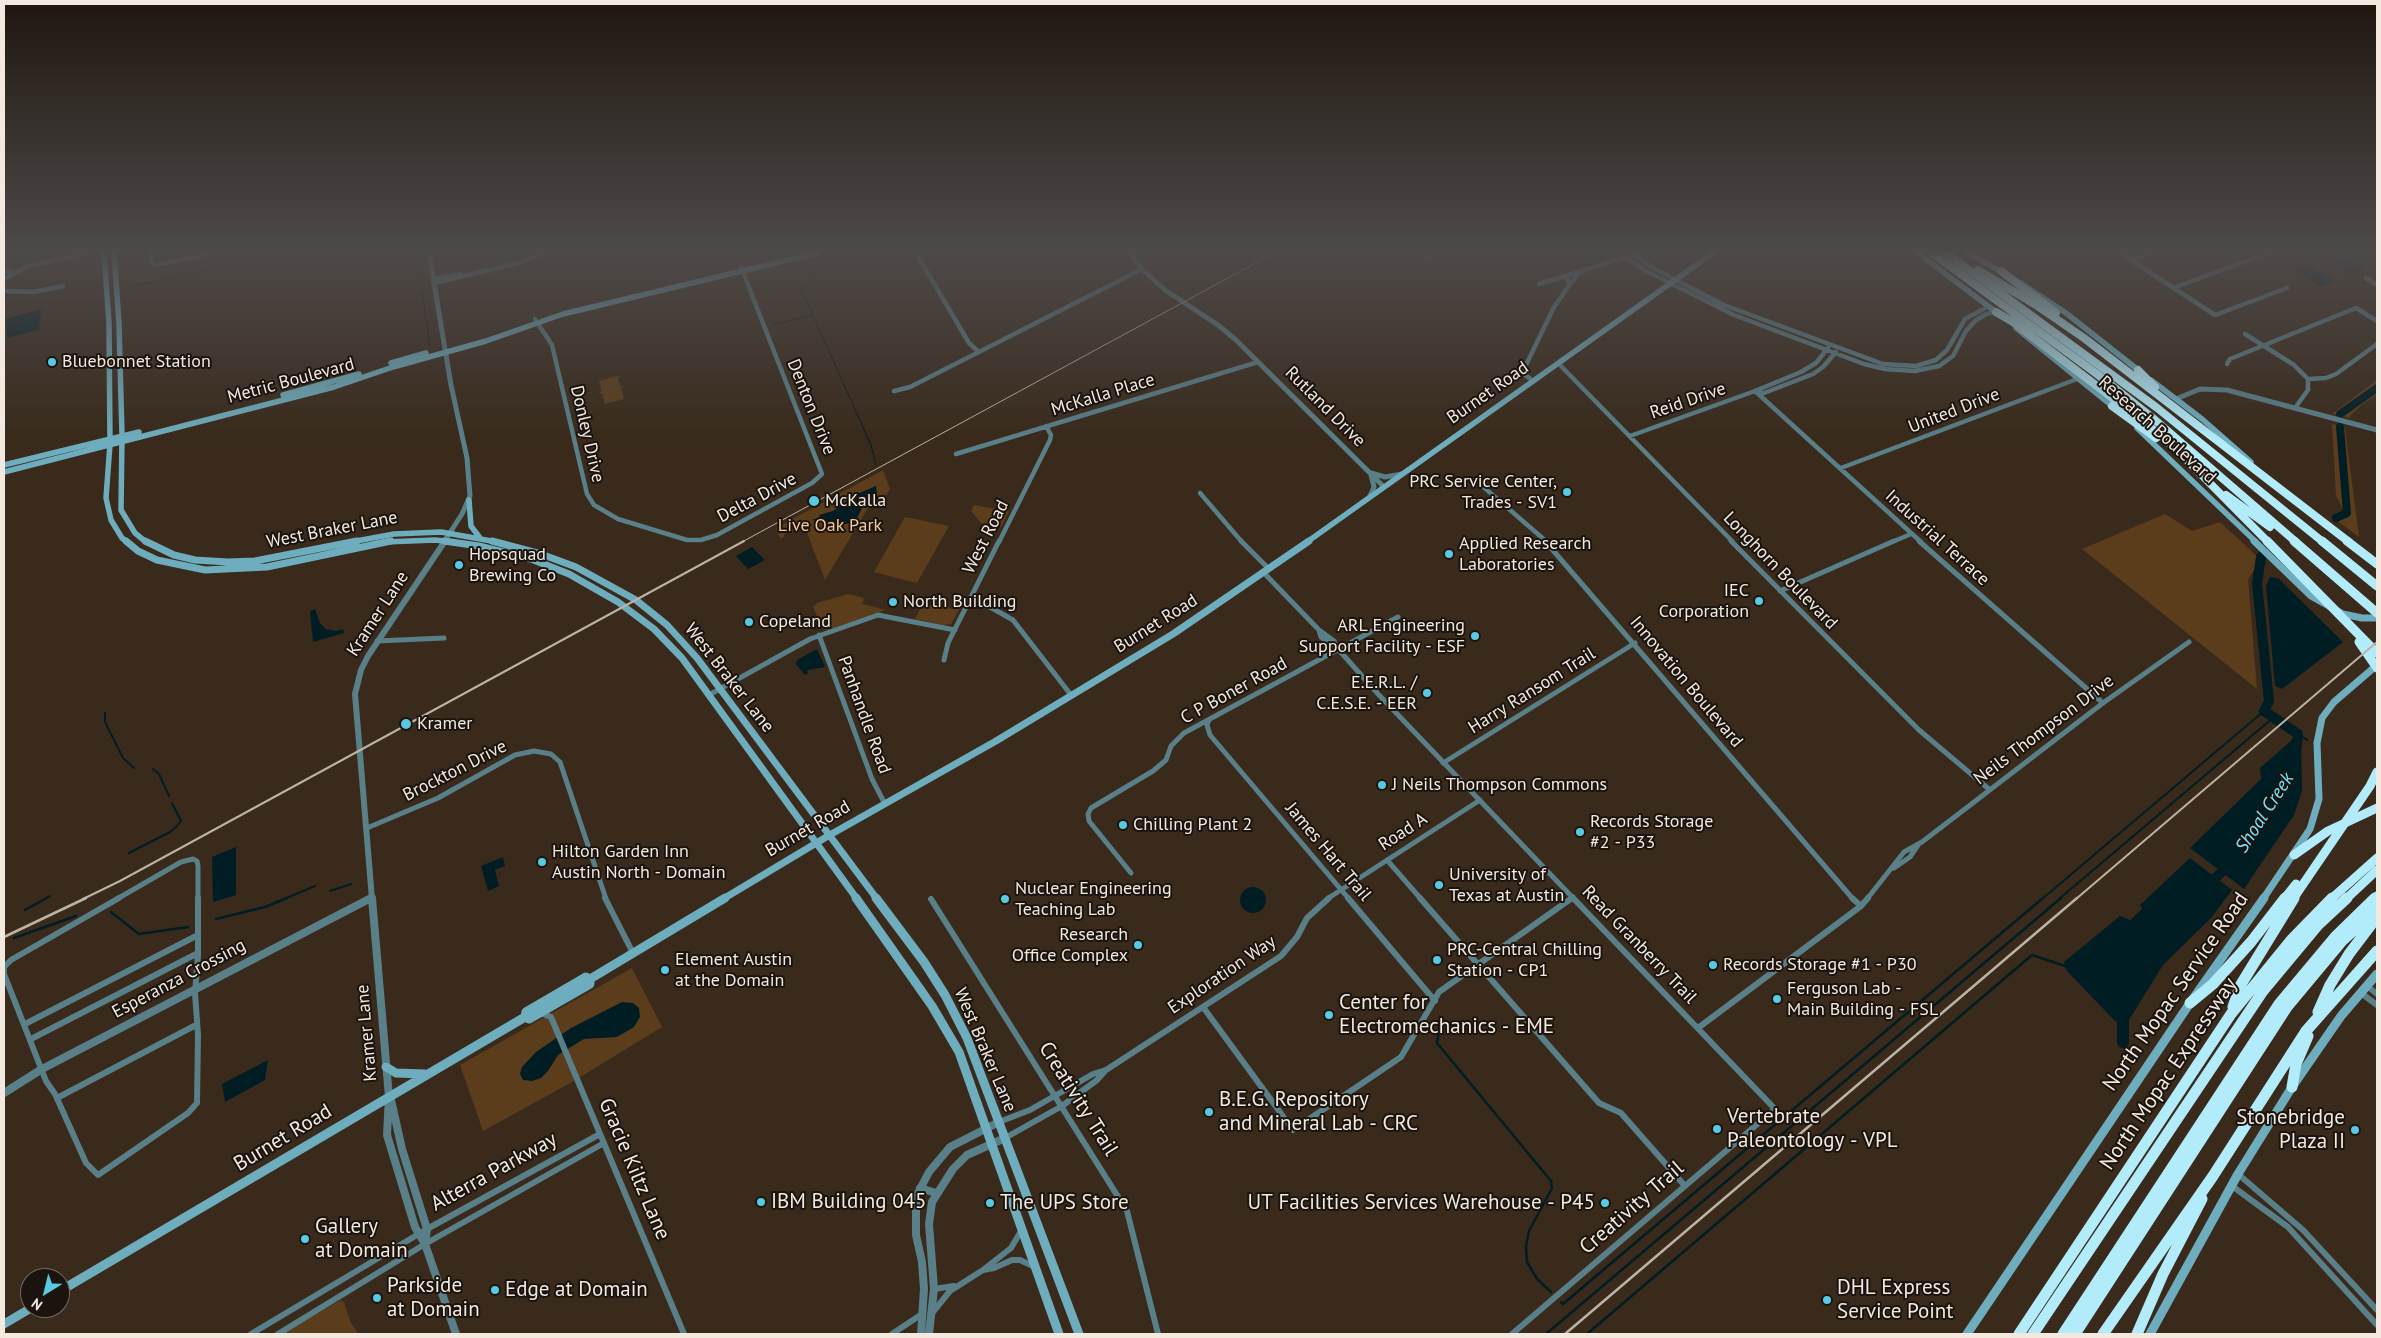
<!DOCTYPE html>
<style>
body{margin:0}
#map{position:relative;width:2381px;height:1338px;overflow:hidden;background:#392a1b;font-family:"PT Sans",sans-serif}
canvas{display:block}
.frame{position:absolute;inset:0;border:5px solid #f3e9df;pointer-events:none}
.north{position:absolute;left:20px;top:1268px;width:50px;height:50px;box-sizing:border-box;background:#1b140e;border:1px solid #716962;border-radius:50%;rotate:216deg;font-size:14px;font-weight:700;line-height:20px;text-align:center;color:#f3e9df}
.north::after{content:'';display:block;margin:auto;width:18px;height:22px;background:#58c9e3;clip-path:polygon(50% 0,100% 100%,50% 72%,0 100%)}
</style>
<div id="map">
<canvas width="2381" height="1338"></canvas>
<div class="frame"></div>
<div class="north">N</div>
</div>
<script>
const context = document.querySelector('canvas').getContext('2d');
context.lineJoin = 'round';
function fillPath(path, color) { context.fillStyle = color; context.fill(path, 'evenodd'); }
const toPath = rows => new Path2D(rows.map(r => 'M' + r).join(''));
function strokePath(path, color, width, dash) { context.strokeStyle = color; context.lineWidth = width; context.lineCap = dash ? 'butt' : 'round'; context.setLineDash(dash || []); context.stroke(path); }
function drawText(font, color, halo, rows, align = 'center') {
  context.font = font + ' "PT Sans",sans-serif'; context.lineWidth = 4; context.setLineDash([]); context.textBaseline = 'middle'; context.strokeStyle = halo; context.fillStyle = color; for (const [text, x, y, turn = 0] of rows) {
    context.save(); context.translate(x, y); context.rotate((+turn || 0) * Math.PI / 180); context.textAlign = isNaN(turn) ? turn : align; if (halo) context.strokeText(text, 0, 0); context.fillText(text, 0, 0); context.restore();
  }
}
fillPath(toPath([
 [617,376,621,377,618,378,620,386,624,386,621,388,624,399,605,404,602,393,598,393,602,391,599,381],
 [2377,380,2377,395,2361,405,2350,416,2351,418,2332,414],
 [2332,424,2345,428,2359,537,2332,517,2344,511,2336,496],
 [883,470,890,489,886,495,882,494,877,504,871,503,825,580,806,530,802,531,801,528,784,534,784,537,780,538,776,528],
 [974,505,1002,510,1004,508,1007,509,1009,512,1001,527,991,526,981,523,971,511],
 [2165,514,2192,531,2220,522,2261,560,2248,579,2257,689,2082,549],
 [905,517,949,526,917,583,874,572],
 [848,594,864,598,862,604,886,610,828,630,823,629,813,607,817,603],
 [945,600,950,609,960,608,951,624,944,625,915,619,922,606,926,607],
 [632,968,662,1027,572,1082,483,1131,460,1065],
 [341,1300,344,1302,350,1321,358,1334,282,1334]
]), '#5b3d1c');
fillPath(toPath([
 [2342,254,2366,269,2350,274,2326,260],
 [2307,264,2336,281,2321,287,2292,269],
 [41,309,39,330,7,338,6,319],
 [876,486,877,494,867,498,856,520,846,524,812,520,820,517,819,515,833,511,857,494],
 [752,547,765,560,748,569,736,556],
 [2270,577,2279,579,2343,642,2282,689,2275,686,2266,586],
 [315,609,320,623,326,629,336,631,343,629,344,633,313,642,310,611],
 [817,649,825,667,807,670,808,673,805,675,796,664,797,660],
 [2301,732,2302,791,2294,815,2244,889,2190,848,2261,779,2260,768],
 [236,847,236,895,213,902,212,857],
 [503,857,505,866,495,870,499,886,488,891,481,866],
 [2190,858,2232,890,2212,917,2163,965,2127,1023,2115,1021,2067,971,2064,962,2120,916,2130,920,2142,909,2140,905],
 '1240 900a13 13 0 1 1 26 0a13 13 0 1 1-26 0Z',
 [622,1002,633,1003,639,1008,640,1017,634,1027,617,1037,584,1039,558,1055,548,1071,541,1078,532,1081,523,1080,520,1074,522,1067,536,1052,571,1028],
 [268,1060,265,1080,225,1102,222,1084]
]), '#001d24');
strokePath(toPath([
 [419,253,421,276],
 [829,255,801,289,871,445,876,465],
 [130,287,281,253],
 [422,291,430,346],
 [773,325,812,315]
]), '#001d24', 1);
strokePath(toPath([
 [105,713,105,722,123,758,134,768],
 [2298,734,2307,740],
 [153,769,159,774,169,796],
 [129,853,170,832,177,826,181,821,172,803],
 [330,891,351,884],
 [45,899,50,896],
 [284,899,315,886],
 [2042,899,2264,711],
 [2059,899,2274,717]
]), '#001d24', 2);
strokePath(toPath([
 [25,910,47,898],
 [111,912,139,934,188,927],
 [216,919,265,907,287,898],
 [14,938,76,916],
 [1440,1021,1437,1043,1551,1181,1552,1188,1529,1231,1526,1246,1527,1262,1537,1279,1551,1292],
 [1561,1302,1563,1304,2043,898],
 [1546,1334,2061,898],
 [1587,1334,2032,955,2068,967]
]), '#001d24', 2.5);
strokePath(toPath([
 [2340,414,2377,388],
 [2336,518,2347,513,2340,427]
]), '#001d24', 8);
strokePath(toPath([
 [2261,557,2257,583,2269,701,2264,711,2298,734,2297,745],
 [2206,887,2230,864]
]), '#001d24', 10);
strokePath(toPath([
 [2123,1010,2123,1042]
]), '#001d24', 12);
strokePath(toPath([
 [150,253,151,262,156,265,211,253],
 [916,253,969,343,979,352],
 [1424,253,1427,257],
 [2120,253,2215,315,2287,288],
 [1634,254,1653,268,1724,305,1883,364,1916,366,1936,360,1947,350,1965,319,1989,306],
 [1626,257,1646,271,1734,315,1864,364,1885,369,1915,371,1939,366,1953,356,1966,331,1975,321,1986,314,1996,312],
 [2131,260,2150,253],
 [4,270,13,273],
 [2366,278,2377,285],
 [4,279,28,266,85,253],
 [433,279,461,274],
 [434,283,518,263,544,253],
 [1539,284,1565,276],
 [1570,284,1581,271],
 [2173,288,2268,253],
 [4,291,34,292,63,286],
 [535,319,552,345,587,494,594,505,618,519,687,540,701,540,717,535,812,483,822,474,741,267],
 [2245,334,2294,365,2308,379,2308,390,2295,408],
 [1559,364,1733,542],
 [2227,364,2230,359,2356,308,2377,321],
 [2308,379,2326,378,2336,374,2377,344],
 [1533,381,1524,374,1524,369,1554,307,1570,284,1565,276,1639,253],
 [894,391,910,387,1142,269],
 [1755,391,1921,542],
 [1756,392,1764,393,1813,374,1823,367,1836,352],
 [1630,436,1755,391,1801,372,1816,363,1828,348],
 [956,454,1258,362],
 [1841,468,2077,379],
 [1480,484,1547,542],
 [1200,493,1242,542],
 [999,542,1050,440,1051,435,1046,426],
 [1892,542,1911,534]
]), '#597f89', 4.5);
strokePath(toPath([
 [1241,541,1269,569],
 [1545,541,1853,899],
 [1731,541,1919,730,1990,790],
 [1919,541,2103,703],
 [1264,573,1319,630,1334,641,1338,649,1379,695,1574,899],
 [1780,591,1894,541],
 [969,602,990,607,1013,620,1071,695],
 [1319,630,1321,637,1337,649],
 [819,635,872,779,885,804],
 [377,641,444,638],
 [944,660,948,643,999,541],
 [709,695,810,639,878,615,955,630],
 [1209,720,1207,725,1210,735,1349,899],
 [1443,763,1635,643],
 [367,828,438,798,515,755,534,751,551,754,560,762,606,899],
 [1387,860,1421,899],
 [1894,868,1910,857,1918,845],
 [1131,873,1089,821,1088,814,1091,808,1153,771,1166,760,1171,746,1184,733,1398,617],
 [117,899,181,862,193,859,197,861,198,866,198,899],
 [1327,899,1480,800],
 [1570,899,1573,897],
 [1867,899,1904,852,1922,842,2103,703,2189,642]
]), '#597f89', 5);
strokePath(toPath([
 [119,898,11,960,4,967,4,974,46,1081,55,1094,86,1163,98,1175,188,1113,197,1103,198,1035,195,993,198,955,198,898],
 [605,898,633,953],
 [1348,898,1435,1001],
 [1420,898,1599,1103,1621,1113,1685,1186],
 [1852,898,1861,906],
 [931,899,1127,1211,1158,1334],
 [2367,986,2377,994],
 [2361,993,2377,1005],
 [1203,1007,1293,1130,1401,1057,1439,992,1572,898],
 [541,1013,551,1017,684,1334],
 [25,1024,198,935],
 [1698,1028,1861,906,1868,898],
 [31,1039,198,953],
 [57,1098,196,1025],
 [999,1122,1030,1110,1093,1074,1106,1070,1281,956,1297,937,1307,918,1329,898],
 [1005,1138,1062,1106,1097,1080,1105,1071],
 [2238,1174,2303,1230,2377,1310],
 [2232,1186,2288,1227,2377,1325],
 [983,1270,994,1268,1012,1260,1020,1260,1035,1267],
 [934,1289,954,1286],
 [933,1312,950,1291,983,1270,1011,1248,1021,1231],
 [251,1334,427,1229,600,1134],
 [278,1334,425,1244,604,1143],
 [892,1334,922,1314],
 [1512,1334,1775,1109,1573,898]
]), '#597f89', 6);
strokePath(toPath([
 [429,253,451,385,467,458,470,496,462,514,444,542],
 [1130,253,1142,269,1165,290,1218,325,1236,340,1384,487],
 [2176,399,2200,389,2227,390,2377,430],
 [1371,473,1385,477,1402,474],
 [1369,498,1374,487,1371,475]
]), '#597f89', 5);
strokePath(toPath([
 [368,899,372,897],
 [372,899,355,694,361,670,368,656,445,541]
]), '#597f89', 6);
strokePath(toPath([
 [372,898,389,1097,387,1135,415,1227,425,1244,456,1334],
 [4,1093,42,1069,371,898],
 [391,1100,402,1149,427,1229,425,1244],
 [920,1188,936,1193],
 [921,1334,924,1289,922,1262,916,1235,916,1197,929,1172,950,1147,999,1122],
 [929,1334,934,1289,929,1224,932,1202,953,1169,967,1155,1005,1138]
]), '#597f89', 8);
strokePath(toPath([
 [104,253,109,323,110,444,106,498,111,520,122,538,127,542],
 [114,253,119,323,122,436,121,510,135,533,146,542],
 [1918,253,2000,315],
 [1968,253,2005,274],
 [2021,283,2066,313,2142,373],
 [2016,328,2116,409],
 [391,363,426,353],
 [2151,380,2202,419,2251,462],
 [283,395,359,374],
 [2137,428,2256,542],
 [4,465,139,432],
 [4,472,334,387,393,367,486,341,563,314,817,253],
 [469,500,471,526,480,538],
 [351,542,394,534,441,532,497,542],
 [385,542,435,540,453,542],
 [1307,542,1713,253]
]), '#6eadbd', 5.5);
strokePath(toPath([
 [126,541,138,551,157,560,205,570,267,567,391,541],
 [145,541,174,555,195,560,228,562,255,561,357,541],
 [444,541,479,546,531,559,569,574,618,602,654,629,682,658,857,899],
 [492,541,541,554,576,567,636,600,667,625,697,658,877,899],
 [2254,541,2311,596,2343,614,2362,618,2377,618],
 [723,899,828,836,996,741,1173,634,1309,541],
 [2263,899,2310,829,2319,799,2317,743,2322,718,2334,702,2377,665]
]), '#6eadbd', 7);
strokePath(toPath([
 [856,898,932,1006,959,1052,1059,1334],
 [876,898,924,962,945,995,967,1038,1079,1334],
 [525,1017,529,1019,590,984,590,979],
 [386,1067,396,1073,425,1074],
 [60,1291,525,1017,526,1012,586,977,590,979,725,898],
 [4,1324,31,1308],
 [1967,1334,2190,1003,2264,898],
 [2150,1334,2238,1174,2292,1087,2341,1016,2377,974]
]), '#6eadbd', 9);
strokePath(toPath([
 [1932,253,2097,374,2155,420,2296,542],
 [1946,253,2156,407,2323,542],
 [1978,270,2036,305,2084,338,2349,542],
 [2001,271,2056,313],
 [1996,312,2013,322,2118,402],
 [2138,370,2155,387],
 [2116,397,2180,453,2268,542],
 [2112,406,2156,438],
 [2226,495,2270,527]
]), '#b2ebfa', 8);
strokePath(toPath([
 [2267,541,2377,653],
 [2294,541,2377,613],
 [2322,541,2377,586],
 [2347,541,2377,564],
 [2359,642,2377,668],
 [2294,855,2328,831,2377,808],
 [2284,899,2296,884],
 [2293,899,2370,786,2377,772],
 [2331,899,2377,858],
 [2346,899,2377,870],
 [2374,899,2377,896]
]), '#b2ebfa', 9);
strokePath(toPath([
 [2190,1003,2213,984,2251,942,2285,898],
 [2233,1007,2240,986,2294,898],
 [2318,1012,2330,985,2349,954,2377,917],
 [2292,1087,2296,1064,2308,1036],
 [2019,1334,2231,1014,2292,939,2332,898],
 [2033,1334,2263,991,2318,925,2347,898],
 [2063,1334,2279,1004,2335,937,2375,898],
 [2075,1334,2287,1007,2342,941,2377,909],
 [2103,1334,2213,1176,2306,1031,2377,951],
 [2137,1334,2163,1274,2202,1199]
]), '#b2ebfa', 11);
strokePath(toPath([
 [742,542,1274,253]
]), '#bdb2a6', 1);
strokePath(toPath([
 [83,899,120,881,744,541],
 [2076,899,2377,642]
]), '#bdb2a6', 2);
strokePath(toPath([
 [4,937,86,898],
 [1565,1334,2077,898]
]), '#bdb2a6', 2.5);
const sky = context.createLinearGradient(0, 0, 0, 440);
sky.addColorStop(0, '#1f170f');
sky.addColorStop(0.57, '#4e4a4a');
sky.addColorStop(1, '#4e4a4a00');
context.fillStyle = sky;
context.fillRect(0, 0, 2381, 440);
for (const [x, y, r, color] of [
 [52,362,5,"#58c9e3"],
 [1567,492,5,"#58c9e3"],
 [814,501,6,"#58c9e3"],
 [1449,554,5,"#58c9e3"],
 [459,565,5,"#58c9e3"],
 [1759,601,5,"#58c9e3"],
 [893,602,5,"#58c9e3"],
 [749,622,5,"#58c9e3"],
 [1475,636,5,"#58c9e3"],
 [1427,693,5,"#58c9e3"],
 [406,724,6,"#58c9e3"],
 [1382,785,5,"#58c9e3"],
 [1123,825,5,"#58c9e3"],
 [1580,832,5,"#58c9e3"],
 [542,862,5,"#58c9e3"],
 [1439,885,5,"#58c9e3"],
 [1005,899,5,"#58c9e3"],
 [1138,945,5,"#58c9e3"],
 [1437,960,5,"#58c9e3"],
 [1713,965,5,"#58c9e3"],
 [665,970,5,"#58c9e3"],
 [1777,999,5,"#58c9e3"],
 [1329,1015,5,"#58c9e3"],
 [1209,1112,5,"#58c9e3"],
 [1717,1129,5,"#58c9e3"],
 [2355,1130,5,"#58c9e3"],
 [761,1202,5,"#58c9e3"],
 [990,1203,5,"#58c9e3"],
 [1605,1203,5,"#58c9e3"],
 [305,1239,5,"#58c9e3"],
 [495,1290,5,"#58c9e3"],
 [377,1298,5,"#58c9e3"],
 [1827,1300,5,"#58c9e3"]
]) { const dot = new Path2D(); dot.arc(x, y, r, 0, 2 * Math.PI); context.fillStyle = color; context.fill(dot); strokePath(dot, '#1b140e', 2); }
drawText('18px', '#f3e9df', '#1b140e', [
 ["Bluebonnet Station",62,362],
 ["PRC Service Center,",1557,482,"right"],
 ["Trades - SV1",1557,503,"right"],
 ["McKalla",825,501],
 ["Applied Research",1459,544],
 ["Laboratories",1459,565],
 ["Hopsquad",469,555],
 ["Brewing Co",469,576],
 ["IEC",1749,591,"right"],
 ["Corporation",1749,612,"right"],
 ["North Building",903,602],
 ["Copeland",759,622],
 ["ARL Engineering",1465,626,"right"],
 ["Support Facility - ESF",1465,647,"right"],
 ["E.E.R.L. /",1417,683,"right"],
 ["C.E.S.E. - EER",1417,704,"right"],
 ["Kramer",417,724],
 ["J Neils Thompson Commons",1392,785],
 ["Records Storage",1590,822],
 ["#2 - P33",1590,843],
 ["Chilling Plant 2",1133,825],
 ["Hilton Garden Inn",552,852],
 ["Austin North - Domain",552,873],
 ["University of",1449,875],
 ["Texas at Austin",1449,896],
 ["Nuclear Engineering",1015,889],
 ["Teaching Lab",1015,910],
 ["Research",1128,935,"right"],
 ["Office Complex",1128,956,"right"],
 ["PRC-Central Chilling",1447,950],
 ["Station - CP1",1447,971],
 ["Element Austin",675,960],
 ["at the Domain",675,981],
 ["Records Storage #1 - P30",1723,965],
 ["Ferguson Lab -",1787,989],
 ["Main Building - FSL",1787,1010]
], 'left');
drawText('18px', '#f3e9df', '#1b140e', [
 ["Metric Boulevard",291,381,-15],
 ["Burnet Road",1488,393,-35],
 ["McKalla Place",1103,395,-17],
 ["Reid Drive",1688,401,-19],
 ["Denton Drive",811,407,68],
 ["Rutland Drive",1325,407,45],
 ["United Drive",1954,411,-21],
 ["Research Boulevard",2157,430,42],
 ["Donley Drive",587,434,77],
 ["Delta Drive",757,498,-28],
 ["West Braker Lane",332,530,-11],
 ["West Road",986,537,-63],
 ["Industrial Terrace",1937,538,42],
 ["Longhorn Boulevard",1780,571,46],
 ["Kramer Lane",378,614,-57],
 ["Burnet Road",1156,624,-32],
 ["West Braker Lane",729,678,52],
 ["Innovation Boulevard",1686,682,50],
 ["C P Boner Road",1234,691,-29],
 ["Harry Ransom Trail",1532,691,-32],
 ["Panhandle Road",864,715,70],
 ["Neils Thompson Drive",2044,730,-37],
 ["Brockton Drive",455,771,-27],
 ["Burnet Road",808,829,-30],
 ["Road A",1403,832,-33],
 ["James Hart Trail",1328,852,50],
 ["Read Granberry Trail",1639,945,46],
 ["Exploration Way",1222,975,-34],
 ["Esperanza Crossing",179,979,-28],
 ["Kramer Lane",367,1033,-95],
 ["West Braker Lane",985,1050,67]
]);
drawText('18px', '#f6c99b', '#1b140e', [
 ["Live Oak Park",830,526]
]);
drawText('italic 19px', '#78e3fd', '#1b140e', [
 ["Shoal Creek",2265,813,-57]
]);
drawText('21px', '#f3e9df', '#1b140e', [
 ["North Mopac Service Road",2176,992,-55],
 ["North Mopac Expressway",2169,1074,-56],
 ["Creativity Trail",1078,1099,58],
 ["Burnet Road",283,1138,-31],
 ["Gracie Kiltz Lane",634,1169,67],
 ["Alterra Parkway",494,1172,-29],
 ["Creativity Trail",1632,1208,-41]
]);
drawText('21px', '#f3e9df', '#1b140e', [
 ["Center for",1339,1003],
 ["Electromechanics - EME",1339,1027],
 ["B.E.G. Repository",1219,1100],
 ["and Mineral Lab - CRC",1219,1124],
 ["Vertebrate",1727,1117],
 ["Paleontology - VPL",1727,1141],
 ["Stonebridge",2345,1118,"right"],
 ["Plaza II",2345,1142,"right"],
 ["IBM Building 045",771,1202],
 ["The UPS Store",1000,1203],
 ["UT Facilities Services Warehouse - P45",1595,1203,"right"],
 ["Gallery",315,1227],
 ["at Domain",315,1251],
 ["Parkside",387,1286],
 ["at Domain",387,1310],
 ["DHL Express",1837,1288],
 ["Service Point",1837,1312],
 ["Edge at Domain",505,1290]
], 'left');
</script>
